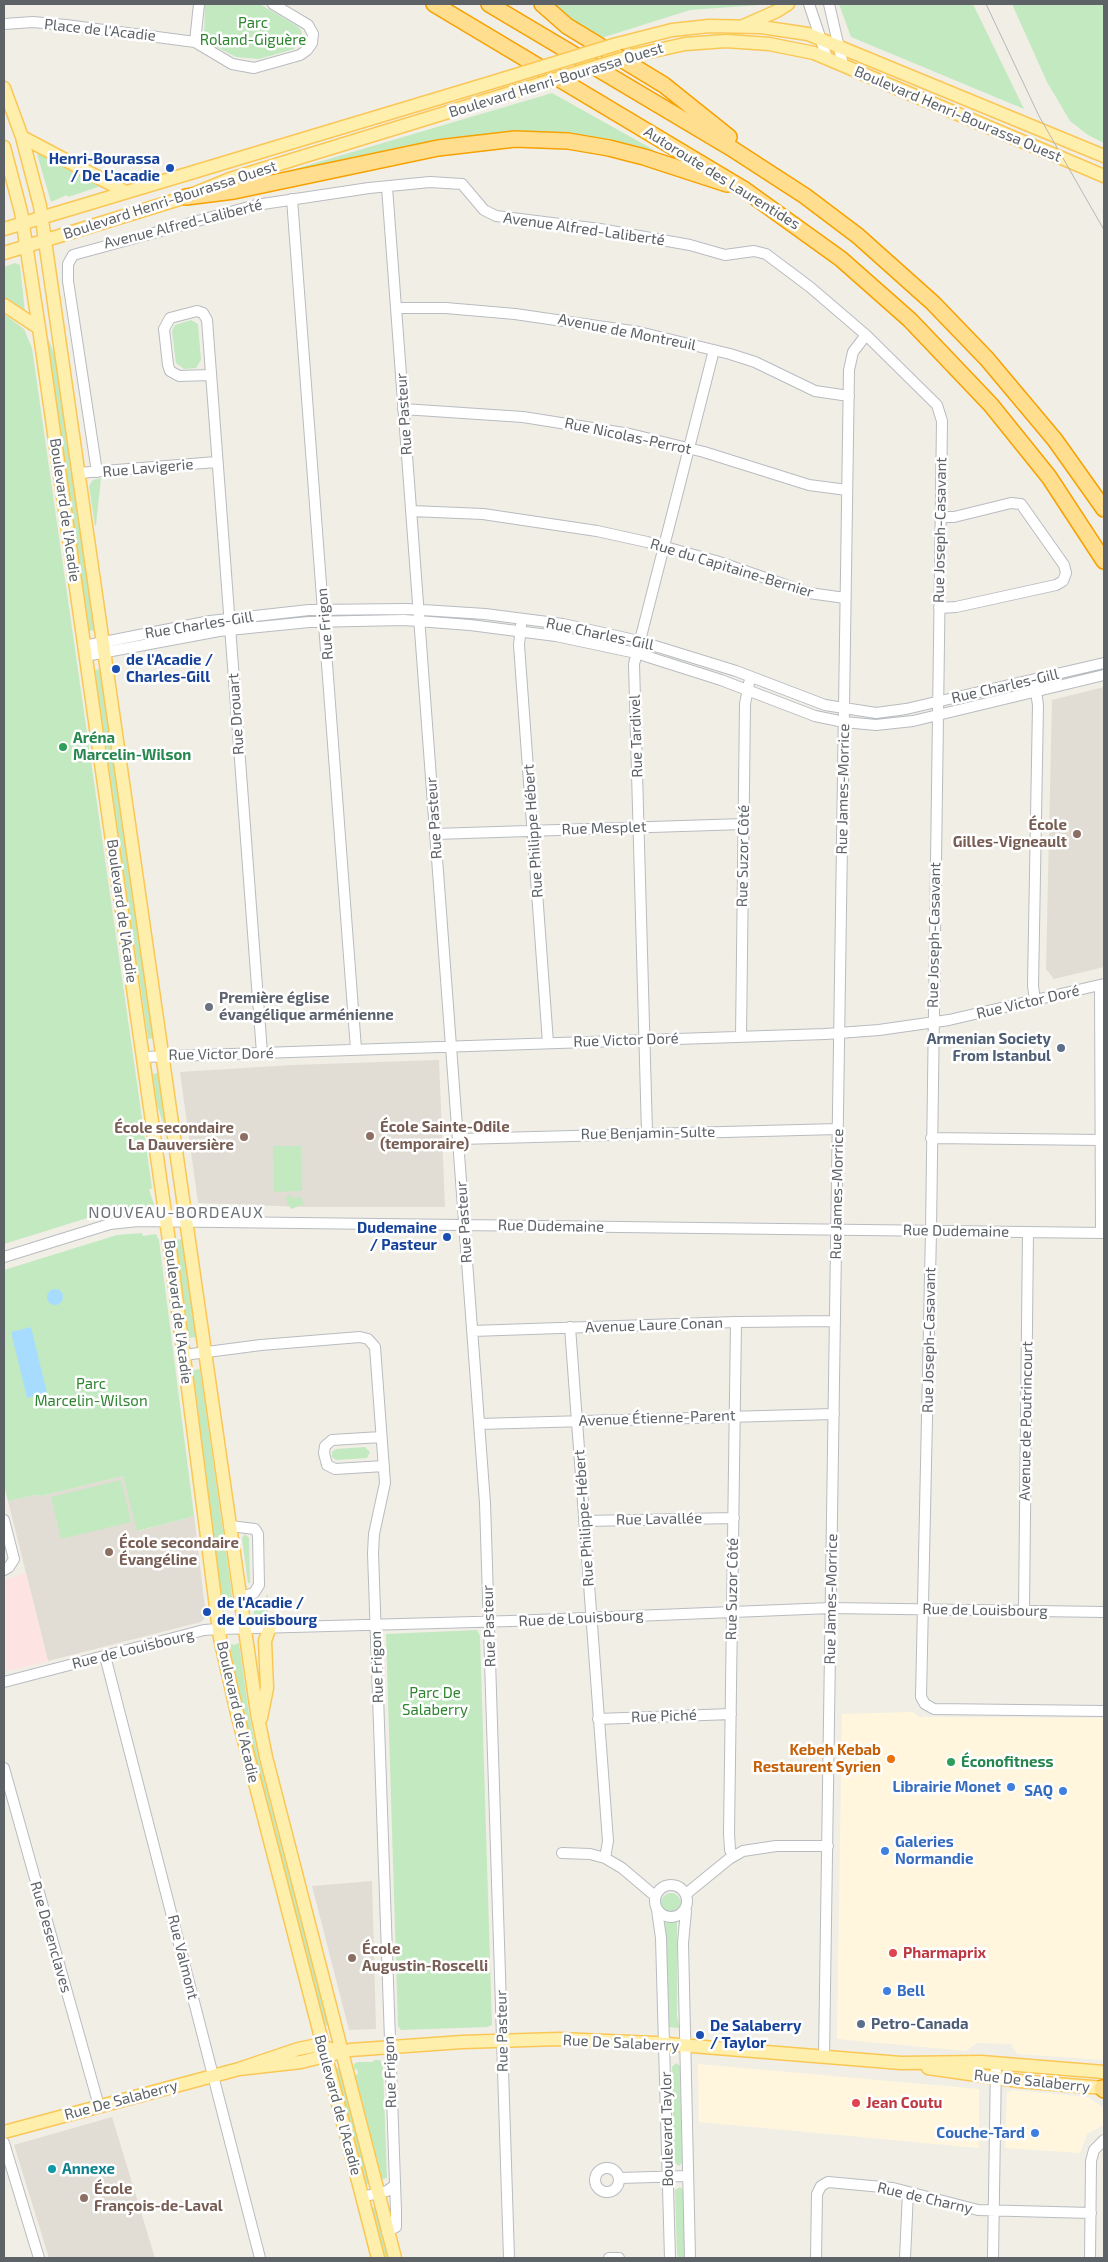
<!DOCTYPE html>
<meta charset="utf-8">
<style>
body{margin:0}
#map{position:relative;width:1108px;height:2262px;overflow:hidden;background:#f1eee6;font-family:"Exo 2",sans-serif}
canvas{display:block}
.frame{position:absolute;inset:0;border:5px solid #5d6267;pointer-events:none}
</style>
<div id="map">
<canvas width="1108" height="2262"></canvas>
<div class="frame"></div>
</div>
<script>
const context = document.querySelector('canvas').getContext('2d');
context.lineJoin = 'round';
function fillPath(path, color) { context.fillStyle = color; context.fill(path, 'evenodd'); }
const toPath = rows => new Path2D(rows.map(r => 'M' + r).join(''));
function strokePath(path, color, width, dash) { context.strokeStyle = color; context.lineWidth = width; context.lineCap = dash ? 'butt' : 'round'; context.setLineDash(dash || []); context.stroke(path); }
function drawText(font, color, halo, rows, align = 'center') {
  context.font = font + ' "Exo 2",sans-serif'; context.lineWidth = 5; context.setLineDash([]); context.textBaseline = 'middle'; context.strokeStyle = halo; context.fillStyle = color; for (const [text, x, y, turn = 0] of rows) {
    context.save(); context.translate(x, y); context.rotate((+turn || 0) * Math.PI / 180); context.textAlign = isNaN(turn) ? turn : align; if (halo) context.strokeText(text, 0, 0); context.fillText(text, 0, 0); context.restore();
  }
}
fillPath(toPath([
 [913,1712,919,1717,1104,1718,1104,2060,1017,2054,1011,2044,977,2043,966,2051,837,2039,842,1714],
 [698,2064,979,2089,979,2148,699,2122],
 [1013,2090,1088,2097,1104,2108,1104,2125,1087,2134,1080,2153,1005,2148,1007,2092]
]), '#fff6dd');
fillPath(toPath([
 [1104,687,1104,967,1054,979,1046,969,1052,700],
 [439,1060,445,1207,304,1207,198,1203,180,1072,292,1065],
 [123,1476,138,1531,188,1518,194,1515,206,1616,201,1622,48,1661,8,1501,35,1495,41,1496],
 [372,1881,376,2029,349,2030,312,1886],
 [112,2117,155,2258,49,2258,14,2145]
]), '#e1ddd4');
fillPath(toPath([
 [26,1573,48,1661,4,1672,4,1580]
]), '#fde4e2');
fillPath(toPath([
 [205,4,260,4,297,26,301,30,303,40,294,49,259,59,236,57,207,42,204,39],
 [551,4,774,4,690,10,598,39],
 [839,4,973,4,1024,109,851,37],
 [1012,4,1104,4,1104,143,1088,135,1070,121,1047,82],
 [552,93,654,150,650,155,542,135,261,179],
 [42,152,102,186,101,186,68,197,67,195,51,202,37,154],
 [15,263,20,265,25,312,4,299,4,267],
 [4,314,24,329,32,348,152,1188,149,1190,154,1204,150,1208,113,1210,4,1244],
 [191,320,198,324,201,360,196,368,184,369,176,363,172,331,175,325],
 [47,336,55,356,95,630,89,631],
 [101,478,96,525,95,526,89,486,93,480],
 [100,669,153,1038,148,1039,95,670],
 [158,1073,166,1131,157,1105,153,1074],
 [273,1146,301,1146,302,1191,274,1192],
 [291,1195,294,1199,300,1196,304,1204,291,1209,285,1198],
 [142,1233,143,1236,156,1234,159,1240,194,1515,188,1518,137,1531,123,1476,41,1496,35,1495,8,1501,4,1485,4,1270,117,1235],
 [182,1239,196,1337,189,1338,176,1240],
 [200,1369,234,1609,223,1611,193,1370],
 [365,1447,370,1452,367,1458,336,1460,332,1457,332,1452,336,1449],
 [121,1480,131,1522,61,1539,51,1497],
 [245,1534,249,1538,250,1583,248,1583,242,1538],
 [268,1594,268,1614,254,1615,253,1602,264,1599],
 [477,1630,480,1636,492,2025,487,2027,401,2030,398,2026,386,1634],
 [229,1643,234,1645,239,1643,249,1714,258,1756,328,2025,325,2026,243,1710],
 '661 1903a10 10 0 1 1 20 0a10 10 0 1 1-20 0Z',
 [667,1920,677,1921,677,2017,680,2028,668,2027,669,2017,665,1924],
 [374,2060,380,2060,383,2068,387,2178,382,2179,355,2075,358,2074,357,2069,354,2070,354,2064,358,2062,373,2062],
 [676,2063,680,2066,682,2163,679,2166,674,2162,672,2067],
 [340,2067,370,2183,364,2185,342,2098,336,2068],
 [680,2187,683,2190,685,2254,683,2258,679,2258,677,2254,675,2190],
 [376,2207,389,2258,383,2258,370,2208]
]), '#c3e9c1');
fillPath(toPath([
 '47 1297a8 8 0 1 1 16 0a8 8 0 1 1-16 0Z',
 [31,1327,47,1393,27,1398,11,1332]
]), '#a8dcff');
const minor = toPath([
 [199,4,195,42,232,64,254,68,300,55,307,50,312,43,313,34,308,25,273,4],
 [809,4,827,58],
 [829,4,843,65],
 [4,24,33,22,66,25,195,42],
 [387,187,485,1503,509,2258],
 [292,199,356,1049],
 [396,308,446,308,515,314,639,332,730,354,755,362,815,391,849,396],
 [210,375,179,376,170,371,168,365,164,329,170,318,197,311,203,313,207,320,262,1053],
 [403,409,523,417,630,434,704,452,809,485,847,490],
 [97,472,68,281,68,264,73,255,256,205,369,188,430,182,462,184,484,210,496,216,600,229,690,245,725,255,754,251,766,254,810,287,866,335,937,405,942,421,931,1231,921,1697,925,1704,934,1709,1104,1711],
 [79,473,216,462],
 [411,511,483,514,597,531,647,542,716,561,809,593,845,598],
 [939,608,956,607,1056,585,1063,581,1066,573,1064,565,1021,504,1011,503,954,517,939,517],
 [521,625,519,645,548,1043],
 [84,646,210,621,309,610,407,609,485,614,563,624,639,641,736,671,825,705,876,713,906,709,1104,663],
 [85,656,219,631,309,622,404,620,470,625,556,636,636,653,721,680,815,716,844,722,876,725,913,721,1104,675],
 [1035,685,1038,705,1033,986,1035,1000],
 [435,834,744,824],
 [1100,985,1101,1233],
 [741,1037,745,704,749,683],
 [143,1057,825,1034,879,1030,949,1020,1104,984],
 [647,1133,634,664,714,350],
 [931,1138,1101,1140],
 [459,1139,838,1129],
 [4,1257,110,1224,138,1221,1104,1233],
 [570,1327,608,1841,605,1858],
 [472,1331,736,1322,835,1321],
 [184,1355,261,1345,360,1337,368,1339,375,1347,385,1483,374,1534,373,1553,396,2211,396,2227,387,2232],
 [479,1424,834,1414],
 [381,1437,332,1440,325,1446,324,1453,327,1465,335,1469,384,1466],
 [4,1520,14,1559,9,1567,4,1570],
 [584,1521,734,1518],
 [230,1526,255,1529,258,1534,259,1585,254,1593,240,1597],
 [1024,1610,1028,1232],
 [105,1656,260,2258],
 [4,1682,204,1630,219,1629,511,1621,831,1608,1104,1612],
 [598,1719,731,1714],
 [4,1768,99,2106],
 [562,1853,590,1854,605,1858,622,1868,655,1896],
 [733,1856,730,1850,729,1833,736,1322],
 '655 1901a16 16 0 1 1 32 0a16 16 0 1 1-32 0Z',
 [686,1894,729,1859,743,1851,776,1846,828,1846],
 [657,1910,661,1938,670,2258],
 [686,1911,683,1943,690,2258],
 [824,2057,849,370,853,352,866,335],
 [4,2143,39,2258],
 '595 2180a12 12 0 1 1 24 0a12 12 0 1 1-24 0Z',
 [619,2178,688,2176],
 [362,2197,387,2191,394,2186],
 [609,2258,619,2258],
 [816,2258,817,2194,821,2186,828,2182,893,2188,978,2210,1091,2213],
 [905,2258,908,2192],
 [993,2258,996,2063],
 [1090,2258,1091,2161,1094,2150,1104,2140]
]);
const major = toPath([
 [743,26,777,11,788,4],
 [617,44,672,30,709,26,761,27,808,34,1104,156],
 [635,55,685,44,726,41,769,44,814,53,1104,176],
 [4,88,22,137,40,206,257,1713,266,1757,395,2258],
 [22,137,124,191],
 [4,147,21,212,39,328,170,1248,220,1638,237,1713,378,2258],
 [4,229,503,79],
 [4,253,186,197,230,179,520,90],
 [4,305,39,328],
 [261,1718,267,1688,265,1641,270,1627],
 [928,2068,1019,2081,1104,2088],
 [239,2069,301,2062,350,2050,462,2042,559,2039,655,2043,901,2063,981,2062,1104,2072],
 [4,2132,239,2069,298,2049,313,2046,331,2049]
]);
const highway = toPath([
 [434,4,745,190,841,259,910,320,991,405,1049,477,1104,561],
 [489,4,731,148,805,196,858,236,933,303,987,359,1055,440,1104,509],
 [542,4,567,26,664,85,729,137],
 [186,197,234,191,438,148,515,139,568,141,609,148,644,157,727,184],
 [1102,2088,1104,2090]
]);
strokePath(minor, '#b8bcc0', 12);
strokePath(major, '#fac755', 15);
strokePath(highway, '#f7a100', 18);
strokePath(minor, '#fff', 10);
strokePath(major, '#ffefad', 12);
strokePath(highway, '#ffdf8f', 15);
strokePath(toPath([
 [986,4,1039,116,1104,230]
]), '#b5b6b7', 1);
const majorBridge = toPath([
 [503,79,617,44],
 [520,90,635,55]
]);
strokePath(majorBridge, '#fac755', 15, []);
strokePath(majorBridge, '#ffefad', 12);
for (const [x, y, r, color] of [
 [170,168,5,"#1a4fb4"],
 [116,669,5,"#1a4fb4"],
 [63,747,5,"#2e9e5b"],
 [1077,834,5,"#8d6e63"],
 [209,1007,5,"#6b7280"],
 [1061,1048,5,"#5c6f8a"],
 [370,1136,5,"#8d6e63"],
 [244,1137,5,"#8d6e63"],
 [447,1237,5,"#1a4fb4"],
 [109,1552,5,"#8d6e63"],
 [207,1612,5,"#1a4fb4"],
 [891,1759,5,"#e8710a"],
 [951,1762,5,"#2e9e5b"],
 [1011,1787,5,"#3f7fe0"],
 [1063,1791,5,"#3f7fe0"],
 [885,1851,5,"#3f7fe0"],
 [893,1953,5,"#e0444e"],
 [352,1958,5,"#8d6e63"],
 [887,1991,5,"#3f7fe0"],
 [861,2024,5,"#5c6f8a"],
 [700,2035,5,"#1a4fb4"],
 [856,2103,5,"#e0444e"],
 [1035,2133,5,"#3f7fe0"],
 [52,2169,5,"#0f9aa8"],
 [84,2198,5,"#8d6e63"]
]) { const dot = new Path2D(); dot.arc(x, y, r, 0, 2 * Math.PI); context.fillStyle = color; context.fill(dot); strokePath(dot, '#fff', 2); }
drawText('15px', '#2f8430', '#fff', [
 ["Parc",253,23],
 ["Roland-Giguère",253,40],
 ["Parc",91,1384],
 ["Marcelin-Wilson",91,1401],
 ["Parc De",435,1693],
 ["Salaberry",435,1710]
]);
drawText('15px', '#5d6267', '#fff', [
 ["Place de l'Acadie",100,30,6],
 ["Boulevard Henri-Bourassa Ouest",556,80,-17],
 ["Boulevard Henri-Bourassa Ouest",958,114,23],
 ["Autoroute des Laurentides",722,178,32],
 ["Boulevard Henri-Bourassa Ouest",170,200,-18],
 ["Avenue Alfred-Laliberté",183,224,-14],
 ["Avenue Alfred-Laliberté",584,229,8],
 ["Avenue de Montreuil",627,332,11],
 ["Rue Pasteur",404,414,-94],
 ["Rue Nicolas-Perrot",628,436,12],
 ["Rue Lavigerie",148,468,-5],
 ["Boulevard de l'Acadie",65,510,82],
 ["Rue Joseph-Casavant",940,530,-89],
 ["Rue du Capitaine-Bernier",732,568,17],
 ["Rue Frigon",325,624,-95],
 ["Rue Charles-Gill",199,625,-9],
 ["Rue Charles-Gill",600,634,12],
 ["Rue Charles-Gill",1005,686,-13],
 ["Rue Drouart",236,714,-94],
 ["Rue Tardivel",636,736,-92],
 ["Rue James-Morrice",843,789,-89],
 ["Rue Pasteur",434,818,-94],
 ["Rue Mesplet",604,828,-2],
 ["Rue Philippe Hébert",533,831,-94],
 ["Rue Suzor Côté",743,856,-89],
 ["Boulevard de l'Acadie",122,911,82],
 ["Rue Joseph-Casavant",934,935,-89],
 ["Rue Victor Doré",1028,1002,-13],
 ["Rue Victor Doré",626,1040,-2],
 ["Rue Victor Doré",221,1054,-1],
 ["Rue Benjamin-Sulte",648,1133,-1],
 ["Rue James-Morrice",837,1194,-89],
 ["Rue Pasteur",464,1222,-94],
 ["Rue Dudemaine",551,1226,1],
 ["Rue Dudemaine",956,1231,1],
 ["Boulevard de l'Acadie",178,1312,83],
 ["Avenue Laure Conan",654,1325,-2],
 ["Rue Joseph-Casavant",929,1340,-89],
 ["Avenue Étienne-Parent",657,1418,-2],
 ["Avenue de Poutrincourt",1026,1421,-89],
 ["Rue Philippe-Hébert",584,1518,-94],
 ["Rue Lavallée",659,1519,-1],
 ["Rue Suzor Côté",732,1589,-89],
 ["Rue James-Morrice",831,1599,-89],
 ["Rue de Louisbourg",985,1610,1],
 ["Rue de Louisbourg",581,1618,-3],
 ["Rue Pasteur",489,1626,-92],
 ["Rue de Louisbourg",133,1649,-14],
 ["Rue Frigon",377,1667,-92],
 ["Boulevard de l'Acadie",238,1712,77],
 ["Rue Piché",664,1716,-2],
 ["Rue Desenclaves",51,1937,74],
 ["Rue Valmont",183,1957,76],
 ["Rue Pasteur",502,2031,-91],
 ["Rue De Salaberry",621,2043,3],
 ["Rue Frigon",390,2072,-92],
 ["Rue De Salaberry",1032,2081,6],
 ["Rue De Salaberry",121,2100,-15],
 ["Boulevard de l'Acadie",338,2105,75],
 ["Boulevard Taylor",667,2129,-91],
 ["Rue de Charny",925,2198,13]
]);
drawText('bold 15px', '#164399', '#fff', [
 ["Henri-Bourassa",160,159,"right"],
 ["/ De L'acadie",160,176,"right"],
 ["de l'Acadie /",126,660],
 ["Charles-Gill",126,677],
 ["Dudemaine",437,1228,"right"],
 ["/ Pasteur",437,1245,"right"],
 ["de l'Acadie /",217,1603],
 ["de Louisbourg",217,1620],
 ["De Salaberry",710,2026],
 ["/ Taylor",710,2043]
], 'left');
drawText('bold 15px', '#27864d', '#fff', [
 ["Aréna",73,738],
 ["Marcelin-Wilson",73,755],
 ["Éconofitness",961,1762]
], 'left');
drawText('bold 15px', '#785e54', '#fff', [
 ["École",1067,825,"right"],
 ["Gilles-Vigneault",1067,842,"right"],
 ["École Sainte-Odile",380,1127],
 ["(temporaire)",380,1144],
 ["École secondaire",234,1128,"right"],
 ["La Dauversière",234,1145,"right"],
 ["École secondaire",119,1543],
 ["Évangéline",119,1560],
 ["École",362,1949],
 ["Augustin-Roscelli",362,1966],
 ["École",94,2189],
 ["François-de-Laval",94,2206]
], 'left');
drawText('bold 15px', '#5b616d', '#fff', [
 ["Première église",219,998],
 ["évangélique arménienne",219,1015]
], 'left');
drawText('bold 15px', '#4e5e75', '#fff', [
 ["Armenian Society",1051,1039],
 ["From Istanbul",1051,1056],
 ["Petro-Canada",871,2024,"left"]
], 'right');
drawText('bold 15px', '#c56008', '#fff', [
 ["Kebeh Kebab",881,1750],
 ["Restaurent Syrien",881,1767]
], 'right');
drawText('bold 15px', '#366cbe', '#fff', [
 ["Librairie Monet",1001,1787],
 ["SAQ",1053,1791],
 ["Galeries",895,1842,"left"],
 ["Normandie",895,1859,"left"],
 ["Bell",897,1991,"left"],
 ["Couche-Tard",1025,2133]
], 'right');
drawText('bold 15px', '#be3a42', '#fff', [
 ["Pharmaprix",903,1953],
 ["Jean Coutu",866,2103]
], 'left');
drawText('bold 15px', '#0d838f', '#fff', [
 ["Annexe",62,2169]
], 'left');
context.letterSpacing = '1px';
drawText('16px', '#6e7479', '#fff', [
 ["NOUVEAU-BORDEAUX",176,1213]
]);
context.letterSpacing = '0px';
</script>
